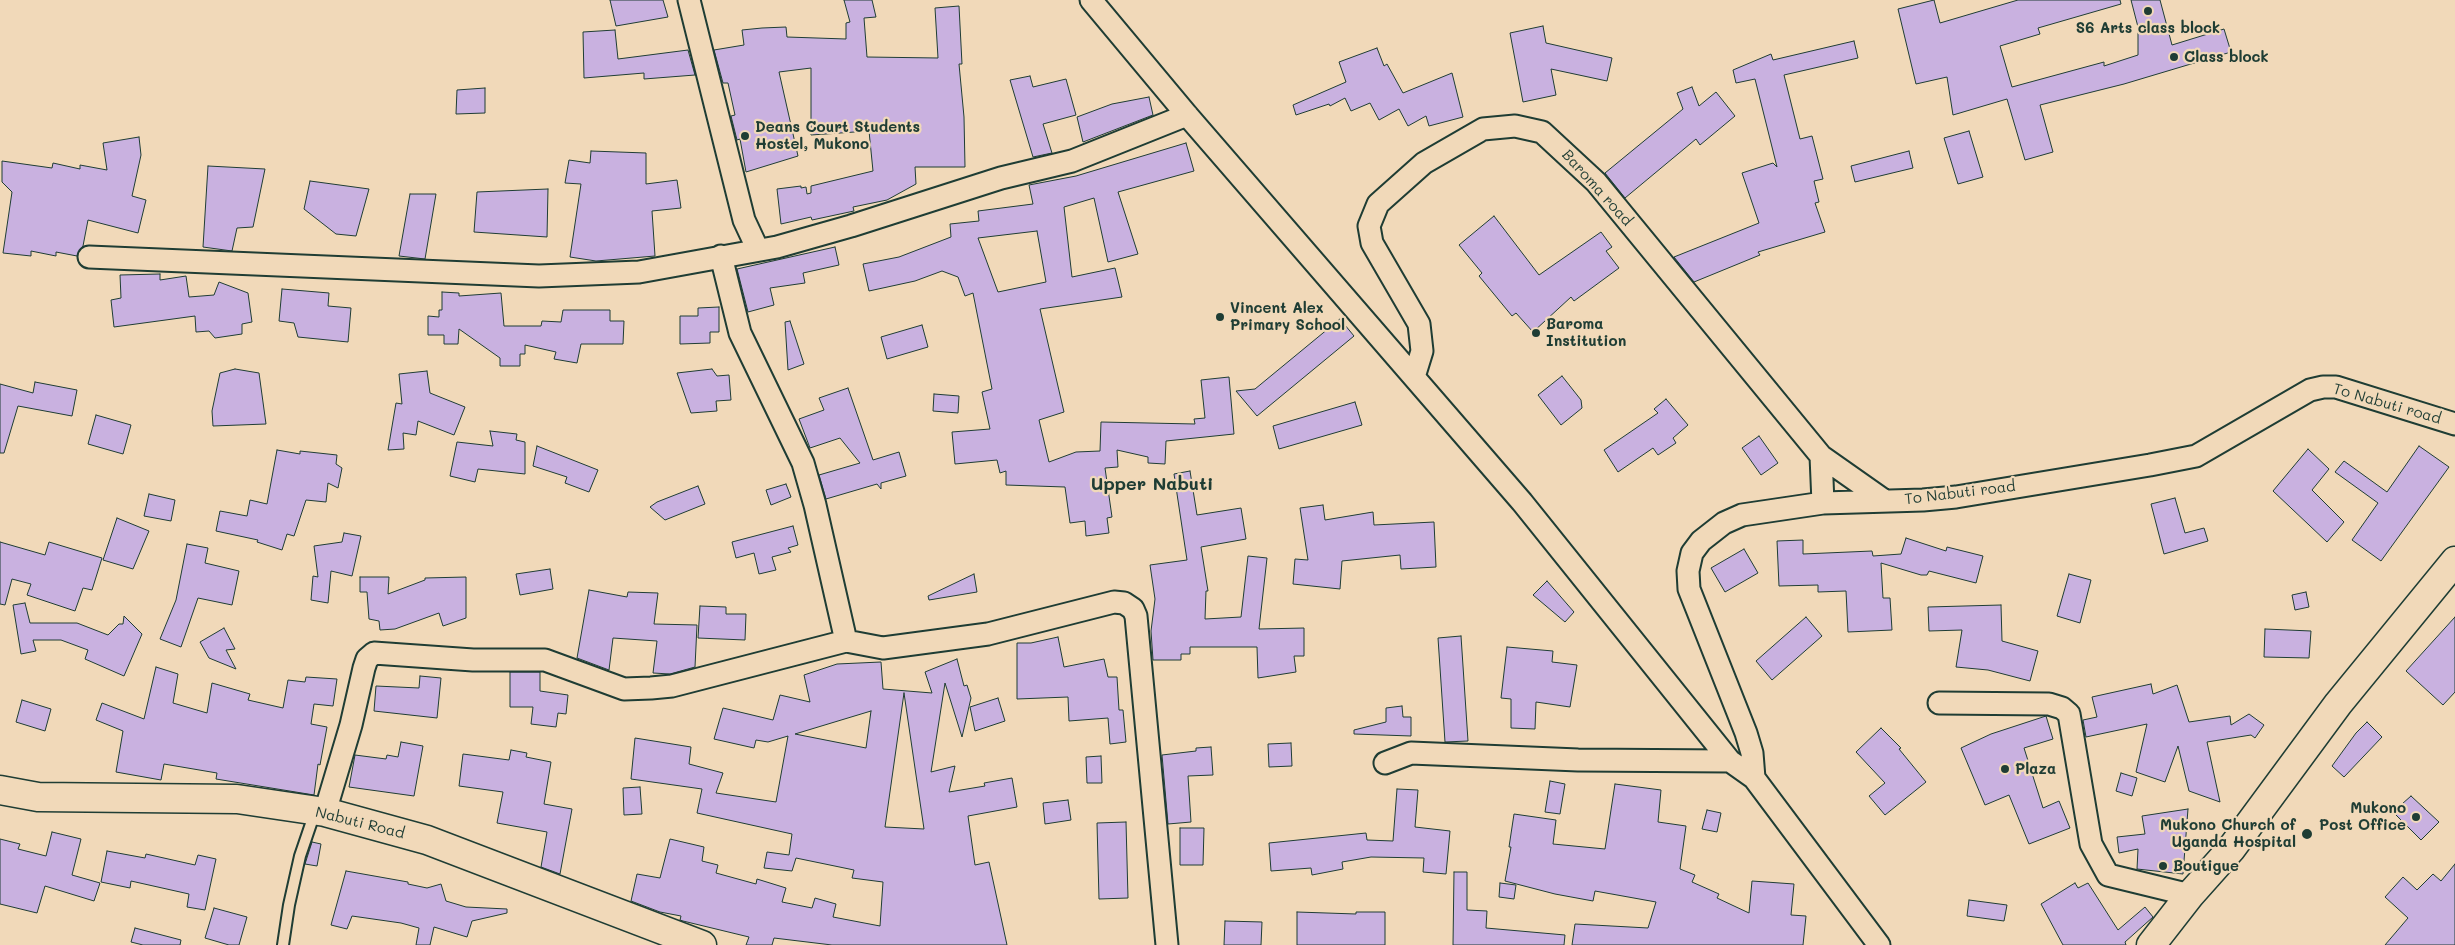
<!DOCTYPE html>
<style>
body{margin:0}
canvas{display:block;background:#f1d9b9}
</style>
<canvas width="2455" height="945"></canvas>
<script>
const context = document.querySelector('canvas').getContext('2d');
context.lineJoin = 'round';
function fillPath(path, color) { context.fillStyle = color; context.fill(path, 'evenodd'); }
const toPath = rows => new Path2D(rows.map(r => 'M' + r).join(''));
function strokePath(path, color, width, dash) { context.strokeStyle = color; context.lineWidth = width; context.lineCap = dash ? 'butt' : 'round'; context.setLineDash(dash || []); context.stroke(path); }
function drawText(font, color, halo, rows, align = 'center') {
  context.font = font + ' Mali,sans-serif'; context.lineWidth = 4.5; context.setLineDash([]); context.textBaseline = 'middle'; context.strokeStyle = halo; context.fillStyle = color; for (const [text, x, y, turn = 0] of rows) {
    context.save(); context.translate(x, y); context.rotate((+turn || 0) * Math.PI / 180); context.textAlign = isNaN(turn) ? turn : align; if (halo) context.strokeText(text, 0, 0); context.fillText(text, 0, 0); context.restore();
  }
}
const building = toPath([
 [610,0,663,0,668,17,616,26,610,0],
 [844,0,872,0,876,17,864,18,867,57,938,58,935,8,959,6,962,64,959,64,964,117,965,167,915,167,916,184,887,200,853,207,854,211,812,220,811,217,781,224,777,189,801,186,801,188,806,187,807,194,811,193,811,186,873,171,869,131,811,135,811,68,779,72,798,156,746,172,740,139,737,140,731,116,735,115,728,83,723,83,714,50,744,45,742,30,762,28,786,27,787,37,846,39,846,23,850,22,844,0],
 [1934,0,1940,23,2018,0,2120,0,2121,4,2038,28,2040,34,2000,46,2012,87,2104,62,2104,66,2138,55,2138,27,2131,0,2160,0,2172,45,2224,29,2231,52,2124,84,2040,105,2053,152,2025,160,2007,99,1953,115,1947,77,1916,84,1898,9,1934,0],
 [1543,26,1546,43,1612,58,1607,81,1551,69,1556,95,1523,102,1510,33,1543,26],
 [615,30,618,59,688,50,695,75,644,79,644,73,584,78,583,32,615,30],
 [1854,41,1858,58,1784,75,1800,139,1812,136,1823,179,1814,181,1819,202,1815,203,1825,232,1758,252,1760,255,1694,282,1674,257,1759,223,1742,173,1773,163,1777,167,1755,79,1736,83,1733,70,1771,54,1773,60,1854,41],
 [1377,48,1384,66,1387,64,1403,93,1452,73,1463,117,1429,126,1426,116,1408,126,1399,109,1379,120,1370,103,1351,111,1345,98,1330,106,1329,104,1296,115,1293,105,1346,82,1339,62,1377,48],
 [1030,76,1033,87,1066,79,1076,115,1043,124,1052,153,1033,157,1010,80,1030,76],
 [1692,87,1699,106,1716,92,1735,116,1700,145,1696,139,1625,198,1605,173,1683,109,1677,93,1692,87],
 [485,88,485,113,456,114,457,90,485,88],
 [1149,97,1153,115,1083,142,1077,117,1112,104,1149,97],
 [1969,131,1983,177,1958,184,1944,138,1969,131],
 [139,137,141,155,132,196,146,200,138,233,88,220,83,246,77,256,56,252,56,256,31,251,31,256,3,253,12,192,2,182,2,161,52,168,53,163,80,169,80,165,107,170,103,143,139,137],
 [1186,143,1194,171,1118,192,1138,254,1108,262,1094,198,1064,207,1072,277,1115,268,1122,297,1040,309,1064,412,1039,420,1049,462,1076,452,1100,451,1101,422,1195,424,1194,419,1205,418,1201,380,1229,377,1234,434,1166,441,1165,464,1148,463,1148,457,1117,450,1118,467,1105,468,1112,517,1107,518,1109,533,1086,536,1085,521,1070,523,1065,487,1006,485,1006,471,1000,473,997,460,955,464,952,432,990,429,982,392,992,389,973,293,965,296,958,277,942,271,915,281,869,291,863,264,899,257,951,237,950,224,979,221,978,211,1033,204,1029,185,1076,176,1186,143],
 [1037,231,1046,282,998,292,978,238,1037,231],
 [591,151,646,153,646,184,677,180,681,208,652,211,655,256,596,261,570,257,581,184,565,183,569,160,590,163,591,151],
 [1909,151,1913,168,1855,182,1851,166,1909,151],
 [208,166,265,169,253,227,237,228,232,251,203,247,208,166],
 [310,181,369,189,356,236,336,234,304,209,310,181],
 [548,189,547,237,474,232,477,192,548,189],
 [410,194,436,194,425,259,399,256,410,194],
 [1494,216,1539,275,1601,232,1612,247,1606,251,1619,268,1574,301,1571,297,1533,332,1516,313,1512,316,1479,276,1482,273,1459,245,1494,216],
 [835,247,839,265,803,273,805,283,770,288,774,305,748,312,737,269,835,247],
 [160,274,160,280,186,276,189,297,214,295,219,282,248,293,252,322,242,324,242,334,215,338,209,331,196,332,195,316,114,327,111,300,121,298,120,275,160,274],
 [282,289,329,293,328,306,351,308,348,342,298,337,294,323,279,321,282,289],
 [442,292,459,293,459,296,501,293,504,326,541,326,542,321,561,322,563,310,610,310,610,321,624,321,623,344,581,344,577,363,554,359,556,352,525,345,525,354,520,354,520,366,500,366,500,358,459,329,458,344,444,344,444,335,428,335,428,316,439,317,439,310,442,310,442,292],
 [719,307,719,332,710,332,710,343,680,344,680,316,698,316,698,308,719,307],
 [1340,319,1354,336,1257,416,1236,391,1255,389,1340,319],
 [790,321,804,364,788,370,785,322,790,321],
 [922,325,928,347,887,359,881,337,922,325],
 [235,369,259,373,266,424,213,426,212,411,220,373,235,369],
 [712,369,717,376,729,375,731,400,716,401,717,411,691,413,677,373,712,369],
 [427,371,430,393,465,407,454,435,418,421,416,435,403,433,404,449,388,450,396,403,402,404,399,374,427,371],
 [1562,376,1581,400,1582,408,1561,425,1538,395,1562,376],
 [35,382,77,390,72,416,18,406,4,453,0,453,0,384,33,393,35,382],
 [848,388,873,460,899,452,906,476,881,483,881,489,877,484,826,499,819,475,860,463,840,438,810,448,799,419,824,410,819,398,848,388],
 [934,394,959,396,958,413,933,411,934,394],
 [1666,399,1688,425,1673,438,1676,443,1658,455,1653,448,1618,472,1604,450,1658,413,1654,409,1666,399],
 [1355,402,1362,425,1279,449,1273,426,1355,402],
 [96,415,131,425,123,454,88,444,96,415],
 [490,431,517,434,516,440,525,442,525,474,478,469,475,482,450,476,457,442,493,446,490,431],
 [1759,436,1778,463,1761,475,1742,448,1759,436],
 [537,446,598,470,589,492,565,483,567,477,533,466,537,446],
 [2419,446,2449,467,2381,561,2352,540,2378,503,2335,472,2344,461,2387,492,2419,446],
 [2308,449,2329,469,2312,490,2344,522,2327,542,2273,491,2308,449],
 [277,450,300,454,300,451,337,455,336,464,342,468,338,488,328,483,326,502,306,500,294,536,287,534,282,550,257,542,258,540,216,531,220,511,247,516,250,500,267,504,277,450],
 [1190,471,1197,515,1241,508,1246,539,1201,547,1208,591,1206,591,1205,619,1241,617,1248,556,1267,558,1259,629,1304,628,1304,656,1294,656,1296,672,1258,678,1257,647,1190,647,1190,654,1181,654,1181,660,1153,660,1151,631,1155,599,1150,565,1187,560,1174,474,1190,471],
 [786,484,791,497,771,505,766,490,786,484],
 [698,486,705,504,665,520,650,507,657,502,698,486],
 [149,494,175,500,171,521,144,516,149,494],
 [2175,498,2185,533,2204,528,2208,541,2164,554,2151,504,2175,498],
 [1323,505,1325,520,1373,512,1374,525,1434,522,1436,567,1401,569,1400,555,1342,561,1340,589,1293,584,1295,559,1308,560,1300,508,1323,505],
 [117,518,149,531,133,569,103,560,117,518],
 [793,526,798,545,788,548,791,552,772,557,776,570,759,574,754,553,736,558,732,542,793,526],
 [344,533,361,536,352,576,331,571,328,603,311,600,313,576,318,577,314,546,342,542,344,533],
 [1906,538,1946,551,1947,547,1983,556,1976,583,1929,571,1927,575,1921,575,1881,563,1883,598,1890,598,1892,630,1848,632,1846,591,1818,592,1818,585,1779,586,1777,541,1803,540,1803,554,1872,551,1873,556,1901,554,1906,538],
 [0,542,45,555,49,542,102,558,92,590,83,588,75,611,27,595,31,584,12,579,5,605,0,604,0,542],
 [187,544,208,548,205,563,239,571,232,605,198,598,181,647,160,639,176,600,187,544],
 [1744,549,1758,573,1725,592,1711,568,1744,549],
 [550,569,553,589,520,595,516,574,550,569],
 [974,574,977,592,929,600,928,596,974,574],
 [2069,574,2091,580,2080,623,2057,616,2069,574],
 [360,577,389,577,388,594,425,580,425,578,466,577,466,618,443,626,439,613,395,629,380,630,379,621,369,619,367,592,360,592,360,577],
 [1547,581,1574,612,1565,622,1533,595,1547,581],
 [589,590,627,597,628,592,658,593,654,624,697,625,695,667,670,674,653,673,657,641,613,638,609,670,577,658,589,590],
 [2306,592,2309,607,2295,610,2292,595,2306,592],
 [25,603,30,623,77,623,108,635,119,624,123,624,124,616,142,634,124,676,85,659,88,650,61,640,33,640,36,651,21,654,13,605,25,603],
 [2001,605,2002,641,2038,651,2030,681,1988,670,1956,667,1962,630,1929,631,1928,607,2001,605],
 [700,606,726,607,726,614,746,614,745,640,698,638,700,606],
 [1806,617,1822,636,1772,680,1756,661,1806,617],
 [2455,617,2455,692,2443,705,2406,671,2455,617],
 [224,628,235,649,226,650,236,669,209,658,200,642,224,628],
 [2265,629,2311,631,2309,658,2264,657,2265,629],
 [1461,636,1468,741,1445,742,1438,638,1461,636],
 [1058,637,1064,667,1104,659,1108,677,1117,677,1119,710,1123,710,1126,742,1110,744,1108,718,1069,721,1068,697,1017,699,1017,643,1031,643,1058,637],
 [1507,647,1553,651,1552,662,1577,665,1570,707,1536,702,1535,729,1511,728,1511,699,1501,698,1507,647],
 [957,659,964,686,967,685,971,698,962,737,945,683,931,772,955,766,949,792,985,786,984,783,1012,778,1017,807,968,816,975,865,989,862,1007,945,832,945,774,938,772,945,746,945,749,937,683,921,680,920,681,916,660,912,631,901,637,874,660,878,670,839,704,847,702,861,718,865,716,873,756,884,757,879,786,888,782,902,812,908,815,898,836,904,833,917,880,926,883,882,852,878,854,870,796,858,792,871,764,868,767,852,789,855,792,834,697,813,702,789,631,779,635,738,691,747,689,764,723,773,716,793,776,802,788,736,768,742,756,740,754,748,714,739,723,708,773,720,780,695,810,702,804,675,837,664,881,662,883,689,932,693,925,672,957,659],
 [904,693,916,775,924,829,885,827,904,693],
 [871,711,866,748,795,734,871,711],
 [156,667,178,674,173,703,207,713,212,683,250,694,248,700,283,708,288,680,305,682,306,677,337,679,333,706,314,704,311,724,327,727,320,765,318,764,314,795,216,779,217,773,164,764,161,780,116,772,123,731,96,720,102,703,144,719,156,667],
 [510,672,540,672,540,691,568,695,566,714,558,713,556,727,531,724,533,707,510,707,510,672],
 [420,676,441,678,437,718,374,711,376,686,419,688,420,676],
 [2151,684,2153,694,2177,685,2189,722,2230,716,2231,725,2249,714,2264,725,2255,738,2251,735,2207,742,2220,802,2189,791,2178,746,2165,782,2136,772,2147,724,2086,737,2083,720,2097,717,2092,697,2151,684],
 [998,698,1005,721,975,731,970,707,998,698],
 [22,700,51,709,45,731,16,722,22,700],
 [1402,706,1403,717,1411,717,1411,736,1354,734,1354,730,1386,722,1386,708,1402,706],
 [2046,716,2053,739,2024,748,2043,808,2059,801,2070,828,2029,844,2009,795,1985,805,1961,748,1991,734,2046,716],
 [2367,722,2382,737,2344,777,2332,766,2356,733,2367,722],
 [1881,728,1901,748,1899,749,1926,782,1885,815,1869,796,1885,783,1856,752,1881,728],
 [401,742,423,746,414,796,349,787,355,755,386,759,387,755,398,757,401,742],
 [1291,743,1292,766,1269,767,1268,744,1291,743],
 [1211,747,1213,775,1188,776,1191,822,1168,824,1162,755,1196,751,1196,748,1211,747],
 [511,750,527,753,526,757,551,762,544,804,572,809,560,874,541,867,547,832,497,823,503,792,459,786,463,754,509,760,511,750],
 [1101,756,1102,783,1087,783,1086,757,1101,756],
 [2121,773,2137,778,2132,796,2116,791,2121,773],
 [1550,781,1565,784,1560,814,1545,812,1550,781],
 [1615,784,1661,790,1658,822,1686,826,1680,869,1695,875,1692,882,1719,894,1717,898,1749,913,1752,881,1794,884,1791,915,1806,916,1803,945,1572,945,1575,924,1648,928,1656,902,1595,891,1593,901,1555,894,1505,881,1511,847,1509,847,1514,814,1556,820,1553,844,1605,849,1615,784],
 [640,787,642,814,624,815,623,788,640,787],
 [1397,789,1418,790,1415,827,1450,831,1446,874,1423,872,1424,858,1371,857,1342,862,1343,869,1312,875,1311,868,1271,871,1269,843,1366,833,1367,840,1393,841,1397,789],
 [2411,796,2439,822,2421,840,2393,812,2411,796],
 [1068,800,1071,820,1045,824,1043,803,1068,800],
 [2188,809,2183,874,2137,869,2138,849,2119,853,2117,837,2145,834,2142,816,2188,809],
 [1707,810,1721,813,1717,832,1702,829,1707,810],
 [1126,822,1128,898,1099,899,1097,823,1126,822],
 [1180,828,1204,828,1203,865,1180,865,1180,828],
 [52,832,81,839,72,875,100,883,94,901,45,886,37,913,0,904,0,839,20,844,18,849,46,856,52,832],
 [312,842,321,844,317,866,305,864,312,842],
 [107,851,145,858,146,854,195,865,198,855,216,859,205,910,187,907,189,894,131,881,130,888,101,882,107,851],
 [2455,864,2455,945,2385,945,2408,918,2385,897,2403,877,2417,890,2433,874,2441,881,2455,864],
 [346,871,408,882,408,884,427,888,441,884,446,901,466,907,507,909,507,913,472,921,467,937,434,927,430,945,416,945,419,928,401,923,352,916,347,929,331,925,346,871],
 [1454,872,1467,872,1467,910,1487,911,1486,928,1565,935,1564,945,1453,945,1454,872],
 [1500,883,1516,885,1514,899,1499,897,1500,883],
 [2075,883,2078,888,2088,883,2118,930,2145,907,2153,917,2125,942,2126,945,2063,945,2041,904,2075,883],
 [1969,900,2007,905,2004,921,1967,916,1969,900],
 [214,908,247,917,239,945,229,945,205,938,214,908],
 [1297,912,1356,914,1356,912,1385,912,1385,945,1297,945,1297,912],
 [1225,921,1262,922,1261,945,1224,945,1225,921],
 [135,928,181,940,180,945,143,945,131,942,135,928]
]);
fillPath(building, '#c9b1e0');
strokePath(building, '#1f3d34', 1);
const lane = toPath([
 [283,945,289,905,300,856,315,812]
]);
const street = toPath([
 [689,0,744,220,758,250],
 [1091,0,1187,115,1522,502,1730,761,1754,778,1879,945],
 [721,256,740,333,803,463,815,505,846,641,883,648,988,634,1114,602,1124,603,1133,609,1136,616,1167,945],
 [89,257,539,276,639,272,777,247,851,226,1001,178,1072,161,1187,115],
 [1414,377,1422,351,1419,324,1372,243,1369,226,1378,204,1424,163,1483,129,1515,126,1542,132,1596,182,1821,456,1885,501],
 [1821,456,1823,503],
 [1939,703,2049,704,2062,708,2069,714,2091,844,2108,875,2190,895],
 [1385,763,1411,753,1578,760,1730,761],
 [1754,778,1752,753,1746,733,1689,589,1688,571,1692,553,1701,541,1724,523,1742,515,1823,503,1923,500,1956,497,2150,465,2196,456,2310,390,2323,387,2336,387,2455,424],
 [325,812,351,725,364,668,367,659,374,653,473,660,545,660,624,689,651,688,672,686,846,641]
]);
const secondary = toPath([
 [0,790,38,797,237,799,325,812,427,840,702,945],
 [2151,945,2190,895,2231,849,2338,704,2455,561]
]);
strokePath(lane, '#1f3d34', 14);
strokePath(street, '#1f3d34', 25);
strokePath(secondary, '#1f3d34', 31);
strokePath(lane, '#f1d9b9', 10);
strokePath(street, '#f1d9b9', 21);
strokePath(secondary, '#f1d9b9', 28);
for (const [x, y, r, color] of [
 [2148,11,5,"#1f3d34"],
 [2174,57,5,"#1f3d34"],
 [745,136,5,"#1f3d34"],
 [1220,317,5,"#1f3d34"],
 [1536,333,5,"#1f3d34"],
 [2005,769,5,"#1f3d34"],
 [2416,817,5,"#1f3d34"],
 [2307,834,6,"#1f3d34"],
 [2163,866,5,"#1f3d34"]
]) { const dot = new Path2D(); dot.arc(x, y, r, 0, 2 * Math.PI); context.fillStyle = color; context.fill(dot); strokePath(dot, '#f1d9b9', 2); }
drawText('bold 15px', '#1f3d34', '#f1d9b9', [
 ["S6 Arts class block",2148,28,"center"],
 ["Class block",2184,57],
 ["Deans Court Students",755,127],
 ["Hostel, Mukono",755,144],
 ["Vincent Alex",1230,308],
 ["Primary School",1230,325],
 ["Baroma",1546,324],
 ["Institution",1546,341],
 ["Plaza",2015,769],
 ["Mukono",2406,808,"right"],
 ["Post Office",2406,825,"right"],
 ["Mukono Church of",2296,825,"right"],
 ["Uganda Hospital",2296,842,"right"],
 ["Boutigue",2173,866]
], 'left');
drawText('15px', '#1f3d34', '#f1d9b9', [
 ["Baroma road",1597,188,48],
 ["To Nabuti road",2387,404,16],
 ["To Nabuti road",1960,493,-7],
 ["Nabuti Road",360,823,14]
]);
drawText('bold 18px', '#1f3d34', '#f1d9b9', [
 ["Upper Nabuti",1152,484]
]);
</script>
